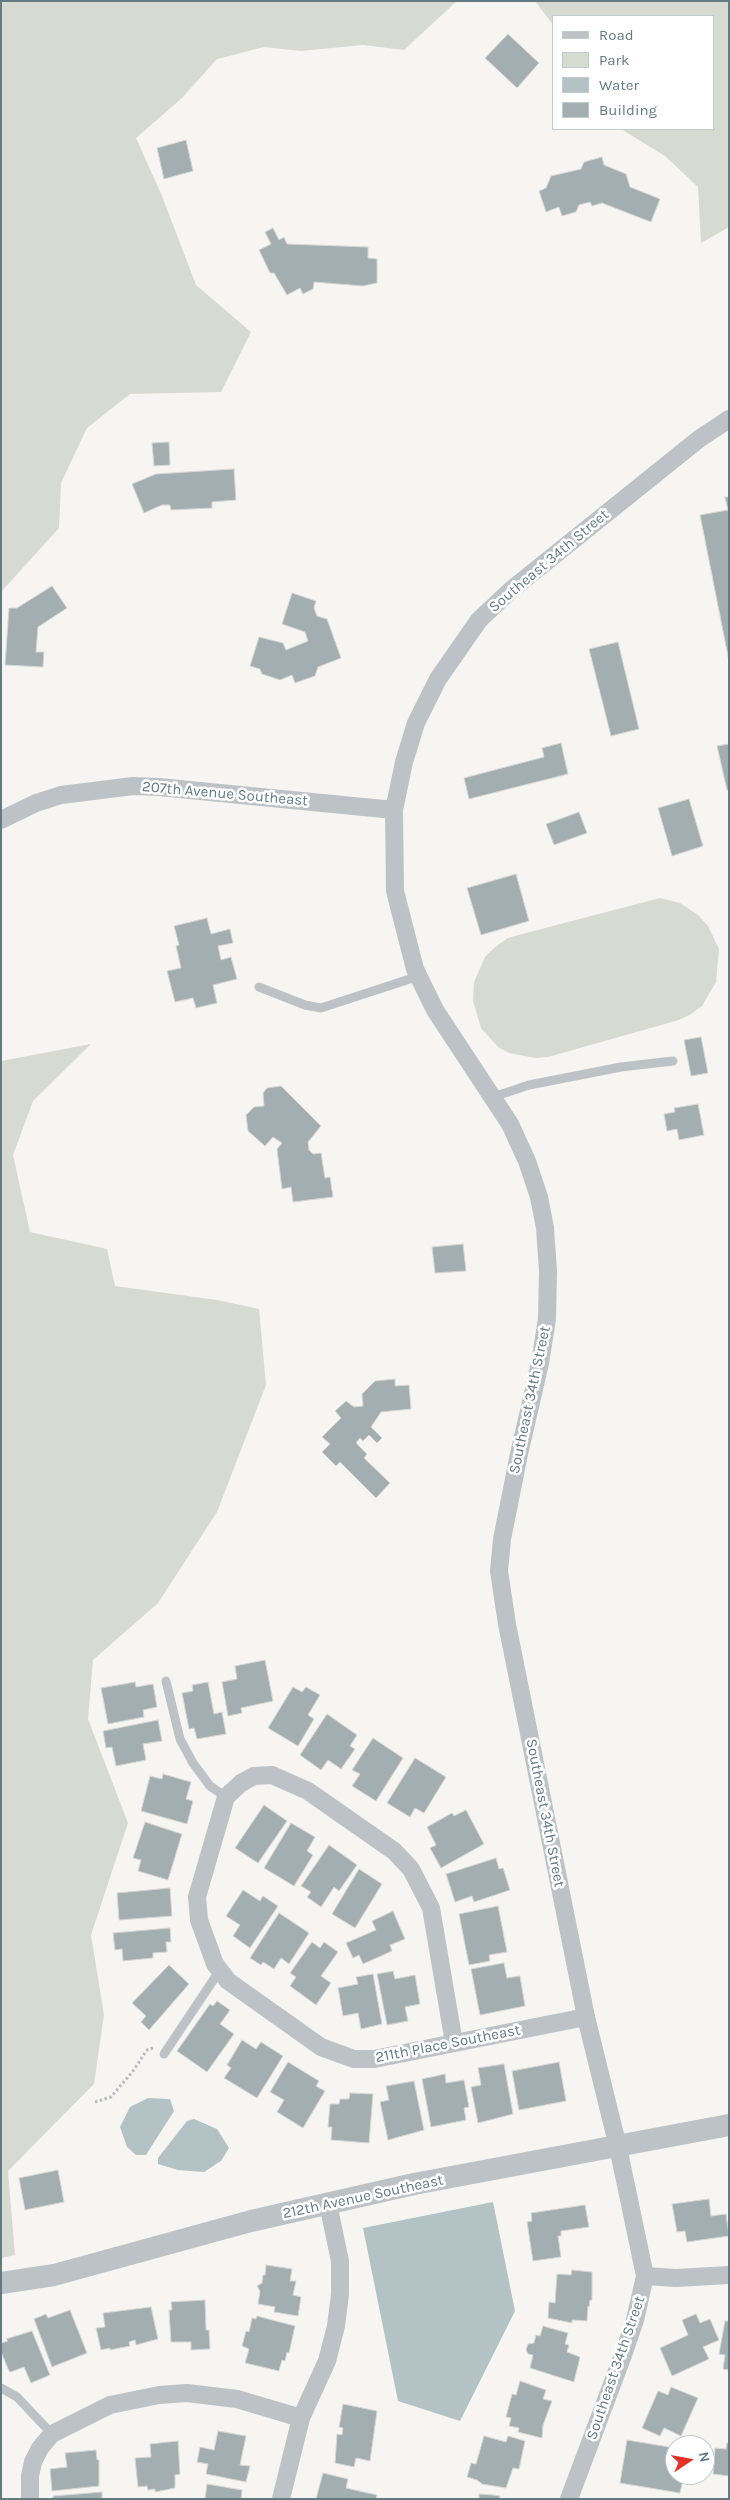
<!DOCTYPE html>
<style>
body{margin:0}
#map{position:relative;width:730px;height:2500px;overflow:hidden;background:#f6f5f2;font-family:Karla,sans-serif}
canvas{display:block}
.frame{position:absolute;inset:0;border:2px solid #647a83;pointer-events:none}
.legend{position:absolute;left:552px;top:15px;width:162px;height:115px;box-sizing:border-box;background:#fff;border:1px solid #c1cacd;margin:0;padding:6px 9px;list-style:none;font-size:15px;color:#647a83}
.legend li{display:flex;align-items:center;gap:10px;height:25px}
.legend b{width:25px;border:1px solid #c1cacd}
.north{position:absolute;left:665px;top:2435px;width:50px;height:50px;box-sizing:border-box;background:#fff;border:1px solid #c1cacd;border-radius:50%;rotate:78deg;font-size:14px;font-weight:700;line-height:20px;text-align:center;color:#647a83}
.north::after{content:'';display:block;margin:auto;width:18px;height:22px;background:#e33224;clip-path:polygon(50% 0,100% 100%,50% 72%,0 100%)}
</style>
<div id="map">
<canvas width="730" height="2500"></canvas>
<div class="frame"></div>
<ul class="legend">
<li><b style="height:6px;background:#bcc2c5"></b>Road</li>
<li><b style="height:14px;background:#d6dad1"></b>Park</li>
<li><b style="height:14px;background:#b3c3c5"></b>Water</li>
<li><b style="height:14px;background:#a3aeb1"></b>Building</li>
</ul>
<div class="north">N</div>
</div>
<script>
const context = document.querySelector('canvas').getContext('2d');
context.lineJoin = 'round';
function fillPath(path, color) { context.fillStyle = color; context.fill(path, 'evenodd'); }
const toPath = rows => new Path2D(rows.map(r => 'M' + r).join(''));
function strokePath(path, color, width, dash) { context.strokeStyle = color; context.lineWidth = width; context.lineCap = dash ? 'butt' : 'round'; context.setLineDash(dash || []); context.stroke(path); }
function drawText(font, color, halo, rows, align = 'center') {
  context.font = font + ' Karla,sans-serif'; context.lineWidth = 5; context.setLineDash([]); context.textBaseline = 'middle'; context.strokeStyle = halo; context.fillStyle = color; for (const [text, x, y, turn = 0] of rows) {
    context.save(); context.translate(x, y); context.rotate((+turn || 0) * Math.PI / 180); context.textAlign = isNaN(turn) ? turn : align; if (halo) context.strokeText(text, 0, 0); context.fillText(text, 0, 0); context.restore();
  }
}
fillPath(toPath([
 [1,1,457,1,404,50,363,45,301,51,264,47,217,59,182,98,136,138,162,196,196,285,251,332,221,392,130,394,87,428,61,483,59,528,1,592],
 [535,1,729,1,729,227,701,243,698,187,665,156,621,129,714,129,714,16,554,16,554,26],
 [660,898,680,903,698,915,708,926,719,949,716,982,702,1006,691,1014,679,1020,548,1057,536,1058,509,1053,498,1047,481,1028,473,1001,474,982,485,957,494,948,508,938,522,934],
 [91,1044,33,1101,13,1155,30,1232,107,1249,115,1286,217,1300,259,1309,266,1385,217,1512,158,1603,93,1660,88,1719,128,1823,91,1935,104,2015,94,2084,8,2171,15,2255,1,2258,1,1061]
]), '#d6dad1');
fillPath(toPath([
 [148,2098,170,2099,174,2111,146,2155,136,2155,127,2147,120,2127,130,2107],
 [194,2119,217,2129,229,2148,221,2161,204,2172,178,2170,158,2164,158,2158,187,2121],
 [493,2202,515,2311,460,2421,398,2401,363,2228]
]), '#b3c3c5');
const building = toPath([
 [508,34,539,63,517,88,485,58,508,34],
 [186,140,193,171,164,179,157,148,186,140],
 [602,157,604,165,626,174,630,187,660,199,651,222,602,203,592,206,590,202,579,205,576,212,562,216,559,207,546,212,539,191,546,188,551,176,581,169,584,162,602,157],
 [273,228,279,240,284,237,287,244,368,247,368,258,377,259,377,283,363,286,314,282,313,289,303,294,300,288,287,295,274,273,270,273,259,250,271,244,265,232,273,228],
 [169,442,170,465,154,466,152,443,169,442],
 [234,469,236,500,212,502,212,508,171,510,170,505,162,505,144,513,132,484,156,474,234,469],
 [725,497,729,497,729,661,700,515,728,510,725,497],
 [52,586,67,608,38,627,36,652,44,652,43,667,5,665,9,608,17,608,52,586],
 [292,593,316,601,314,608,317,616,327,619,341,658,318,667,315,676,295,683,292,675,280,680,262,674,260,669,250,666,259,637,283,643,286,650,308,641,305,632,282,624,292,593],
 [618,642,639,729,611,736,589,649,618,642],
 [561,743,568,774,469,799,464,778,544,757,542,748,561,743],
 [729,744,729,790,727,790,717,746,729,744],
 [689,799,703,846,672,856,658,808,689,799],
 [579,812,587,833,554,845,546,824,579,812],
 [516,874,529,921,481,935,467,888,516,874],
 [207,918,211,934,230,929,233,943,218,946,221,960,231,957,237,979,213,985,217,1003,196,1008,193,998,175,1002,167,971,181,968,176,946,179,945,174,926,207,918],
 [701,1037,708,1073,691,1076,684,1040,701,1037],
 [281,1086,321,1126,308,1142,309,1150,313,1154,321,1153,325,1178,330,1177,333,1197,293,1202,291,1187,282,1189,277,1149,282,1143,273,1137,265,1146,248,1131,246,1115,254,1107,264,1106,263,1093,267,1088,281,1086],
 [698,1104,704,1135,679,1140,677,1129,667,1131,664,1114,675,1112,674,1108,698,1104],
 [463,1244,466,1271,435,1273,432,1247,463,1244],
 [395,1379,395,1386,409,1385,411,1409,381,1412,371,1427,382,1438,377,1443,369,1435,363,1441,360,1438,356,1443,367,1454,364,1458,390,1483,376,1498,340,1462,336,1466,322,1452,330,1444,322,1437,341,1418,335,1411,346,1401,354,1407,363,1406,362,1394,375,1381,395,1379],
 [265,1660,273,1701,241,1708,242,1713,228,1716,222,1682,237,1679,235,1666,265,1660],
 [135,1682,136,1687,153,1684,157,1707,143,1710,144,1717,108,1724,101,1688,135,1682],
 [208,1682,214,1714,222,1712,226,1734,197,1739,194,1728,189,1729,182,1693,193,1691,192,1685,208,1682],
 [293,1687,302,1692,306,1687,320,1695,308,1715,314,1719,298,1746,268,1728,293,1687],
 [327,1714,357,1735,350,1746,355,1749,341,1769,328,1760,321,1770,300,1755,327,1714],
 [158,1720,162,1741,143,1744,146,1760,116,1766,112,1747,106,1748,103,1731,158,1720],
 [373,1738,403,1758,376,1801,352,1786,360,1774,352,1770,373,1738],
 [415,1758,446,1777,424,1813,415,1808,410,1817,387,1803,415,1758],
 [163,1774,191,1782,186,1799,193,1801,187,1824,141,1811,150,1776,162,1779,163,1774],
 [264,1805,287,1821,258,1863,235,1848,264,1805],
 [466,1810,484,1844,441,1868,430,1848,436,1845,427,1827,452,1813,454,1816,466,1810],
 [145,1822,182,1834,168,1880,138,1871,141,1860,133,1858,145,1822],
 [291,1823,315,1837,307,1851,313,1855,294,1886,264,1868,291,1823],
 [329,1845,357,1865,339,1891,334,1887,321,1907,307,1897,311,1892,301,1886,329,1845],
 [496,1858,499,1869,503,1868,510,1890,474,1902,472,1896,455,1902,446,1874,496,1858],
 [359,1869,382,1884,355,1928,332,1914,359,1869],
 [170,1888,172,1916,119,1920,117,1893,170,1888],
 [243,1890,260,1901,263,1896,278,1906,250,1948,233,1936,240,1925,226,1916,243,1890],
 [498,1906,507,1952,489,1955,490,1961,469,1965,459,1914,498,1906],
 [393,1911,405,1939,390,1945,392,1951,363,1964,359,1955,353,1958,346,1943,376,1930,372,1921,393,1911],
 [279,1913,309,1933,289,1964,281,1958,274,1969,263,1962,261,1965,250,1958,279,1913],
 [170,1928,171,1942,166,1942,167,1952,153,1953,153,1958,123,1961,122,1949,115,1950,113,1933,170,1928],
 [312,1942,320,1948,324,1942,338,1952,321,1976,331,1983,316,2005,290,1986,296,1977,290,1973,312,1942],
 [504,1963,507,1978,520,1976,525,2006,480,2015,471,1969,504,1963],
 [169,1965,189,1984,149,2030,141,2022,146,2016,132,2003,169,1965],
 [393,1971,395,1979,415,1975,420,2004,405,2007,408,2021,387,2025,377,1974,393,1971],
 [373,1974,382,2024,361,2029,358,2013,343,2016,338,1988,358,1984,356,1977,373,1974],
 [217,2001,230,2010,220,2024,234,2034,207,2072,177,2051,210,2004,213,2006,217,2001],
 [242,2040,256,2049,261,2042,283,2056,257,2098,224,2078,231,2068,227,2065,242,2040],
 [288,2062,319,2081,316,2086,325,2091,303,2128,277,2112,284,2100,270,2092,288,2062],
 [559,2062,566,2101,519,2110,512,2071,559,2062],
 [504,2064,513,2114,478,2123,471,2087,481,2085,478,2068,504,2064],
 [445,2074,446,2083,464,2080,469,2107,464,2108,466,2120,431,2127,422,2079,445,2074],
 [414,2081,424,2130,388,2140,380,2102,389,2100,386,2086,414,2081],
 [350,2093,373,2094,369,2143,331,2140,332,2127,328,2127,330,2104,339,2104,340,2099,349,2099,350,2093],
 [58,2170,64,2202,25,2210,19,2178,58,2170],
 [709,2199,711,2216,726,2214,729,2236,687,2242,685,2231,677,2232,672,2204,709,2199],
 [585,2205,589,2227,561,2231,561,2236,558,2236,561,2257,533,2261,527,2222,532,2221,531,2213,585,2205],
 [266,2265,292,2269,290,2281,296,2281,293,2295,301,2297,298,2316,274,2312,275,2307,258,2304,260,2291,257,2286,262,2283,263,2275,265,2275,266,2265],
 [572,2270,592,2272,592,2300,590,2300,589,2307,588,2306,587,2321,572,2320,572,2323,548,2318,549,2302,555,2303,557,2274,571,2275,572,2270],
 [205,2300,206,2330,209,2330,210,2349,191,2350,191,2342,171,2342,169,2310,172,2310,171,2302,205,2300],
 [151,2307,158,2339,136,2345,135,2340,129,2342,130,2346,110,2350,110,2348,101,2350,96,2328,105,2327,103,2313,151,2307],
 [70,2310,87,2353,52,2367,34,2319,46,2314,48,2318,70,2310],
 [696,2314,700,2323,710,2319,719,2340,703,2347,709,2359,672,2376,660,2348,688,2335,682,2320,696,2314],
 [257,2316,295,2326,289,2353,287,2352,285,2361,282,2360,279,2371,245,2363,249,2349,242,2346,246,2331,249,2332,252,2318,256,2319,257,2316],
 [725,2321,729,2321,729,2370,723,2369,725,2355,719,2354,725,2321],
 [543,2326,568,2333,565,2344,569,2345,567,2352,580,2357,574,2382,530,2368,533,2355,528,2354,526,2350,528,2344,534,2343,536,2335,540,2336,543,2326],
 [32,2331,50,2375,31,2383,24,2367,11,2372,9,2371,1,2352,1,2343,8,2341,6,2339,32,2331],
 [520,2381,546,2390,543,2399,552,2401,543,2425,542,2438,518,2432,519,2428,509,2426,511,2418,506,2417,512,2394,516,2395,520,2381],
 [671,2387,698,2398,681,2436,664,2428,660,2436,642,2428,658,2391,668,2395,671,2387],
 [343,2404,377,2411,370,2461,356,2458,354,2467,335,2463,337,2434,342,2435,343,2428,339,2427,343,2404],
 [218,2431,246,2436,240,2465,250,2466,246,2482,206,2474,208,2464,197,2462,200,2447,214,2450,218,2431],
 [484,2436,506,2442,508,2436,525,2441,519,2469,513,2468,506,2488,482,2484,477,2480,467,2477,471,2463,476,2464,484,2436],
 [627,2440,669,2447,667,2459,675,2460,675,2475,684,2475,680,2493,620,2483,627,2440],
 [178,2441,180,2474,175,2475,175,2488,155,2492,155,2489,148,2490,147,2486,138,2487,135,2458,151,2457,150,2444,178,2441],
 [727,2443,729,2443,729,2476,713,2474,715,2448,726,2449,727,2443],
 [96,2450,97,2460,99,2460,99,2486,52,2491,50,2469,67,2467,65,2453,96,2450],
 [323,2473,348,2479,346,2488,377,2495,376,2499,316,2499,323,2473],
 [207,2484,242,2490,241,2499,205,2499,207,2484],
 [102,2492,102,2499,53,2499,53,2496,102,2492],
 [479,2494,493,2495,500,2496,499,2499,479,2499,479,2494]
]);
fillPath(building, '#a3aeb1');
strokePath(building, '#d7d6d5', 1);
strokePath(toPath([
 [95,2102,111,2097,133,2071,147,2050,153,2048]
]), '#b8bcbe', 3, [2.5, 2.5]);
strokePath(toPath([
 [259,987,305,1005,321,1008,419,976],
 [493,1097,529,1085,621,1067,673,1061],
 [166,1681,180,1739,193,1763,210,1786,226,1797],
 [164,2054,220,1970],
 [1,2388,17,2397,52,2434]
]), '#bcc2c5', 9);
strokePath(toPath([
 [1,820,36,803,61,795,133,786,159,787,394,810],
 [454,2043,431,1908,411,1869,394,1851,308,1791,272,1775,254,1776,241,1783,226,1797,197,1897,199,1920,215,1964,228,1981,321,2047,354,2059,374,2059,586,2017],
 [645,2276,676,2278,729,2275],
 [30,2499,30,2476,33,2462,40,2448,52,2434,110,2405,159,2395,187,2393,237,2399,301,2418],
 [281,2499,301,2418,327,2361,336,2326,340,2294,340,2261,328,2204],
 [569,2499,623,2355,635,2320,645,2276,618,2147,586,2017,507,1624,499,1571,502,1539,519,1454,540,1363,547,1319,548,1271,545,1228,539,1197,527,1161,510,1124,435,1010,415,969,395,891,394,810,404,762,416,723,438,679,479,620,511,590,699,439,729,419]
]), '#bcc2c5', 18);
strokePath(toPath([
 [1,2283,54,2275,251,2221,414,2184,729,2125]
]), '#bcc2c5', 22);
drawText('15px', '#647a83', '#fff', [
 ["Southeast 34th Street",549,561,-40],
 ["207th Avenue Southeast",225,794,5],
 ["Southeast 34th Street",530,1400,-78],
 ["Southeast 34th Street",545,1813,79],
 ["211th Place Southeast",448,2044,-11],
 ["212th Avenue Southeast",363,2197,-12],
 ["Southeast 34th Street",616,2368,-71]
]);
</script>
